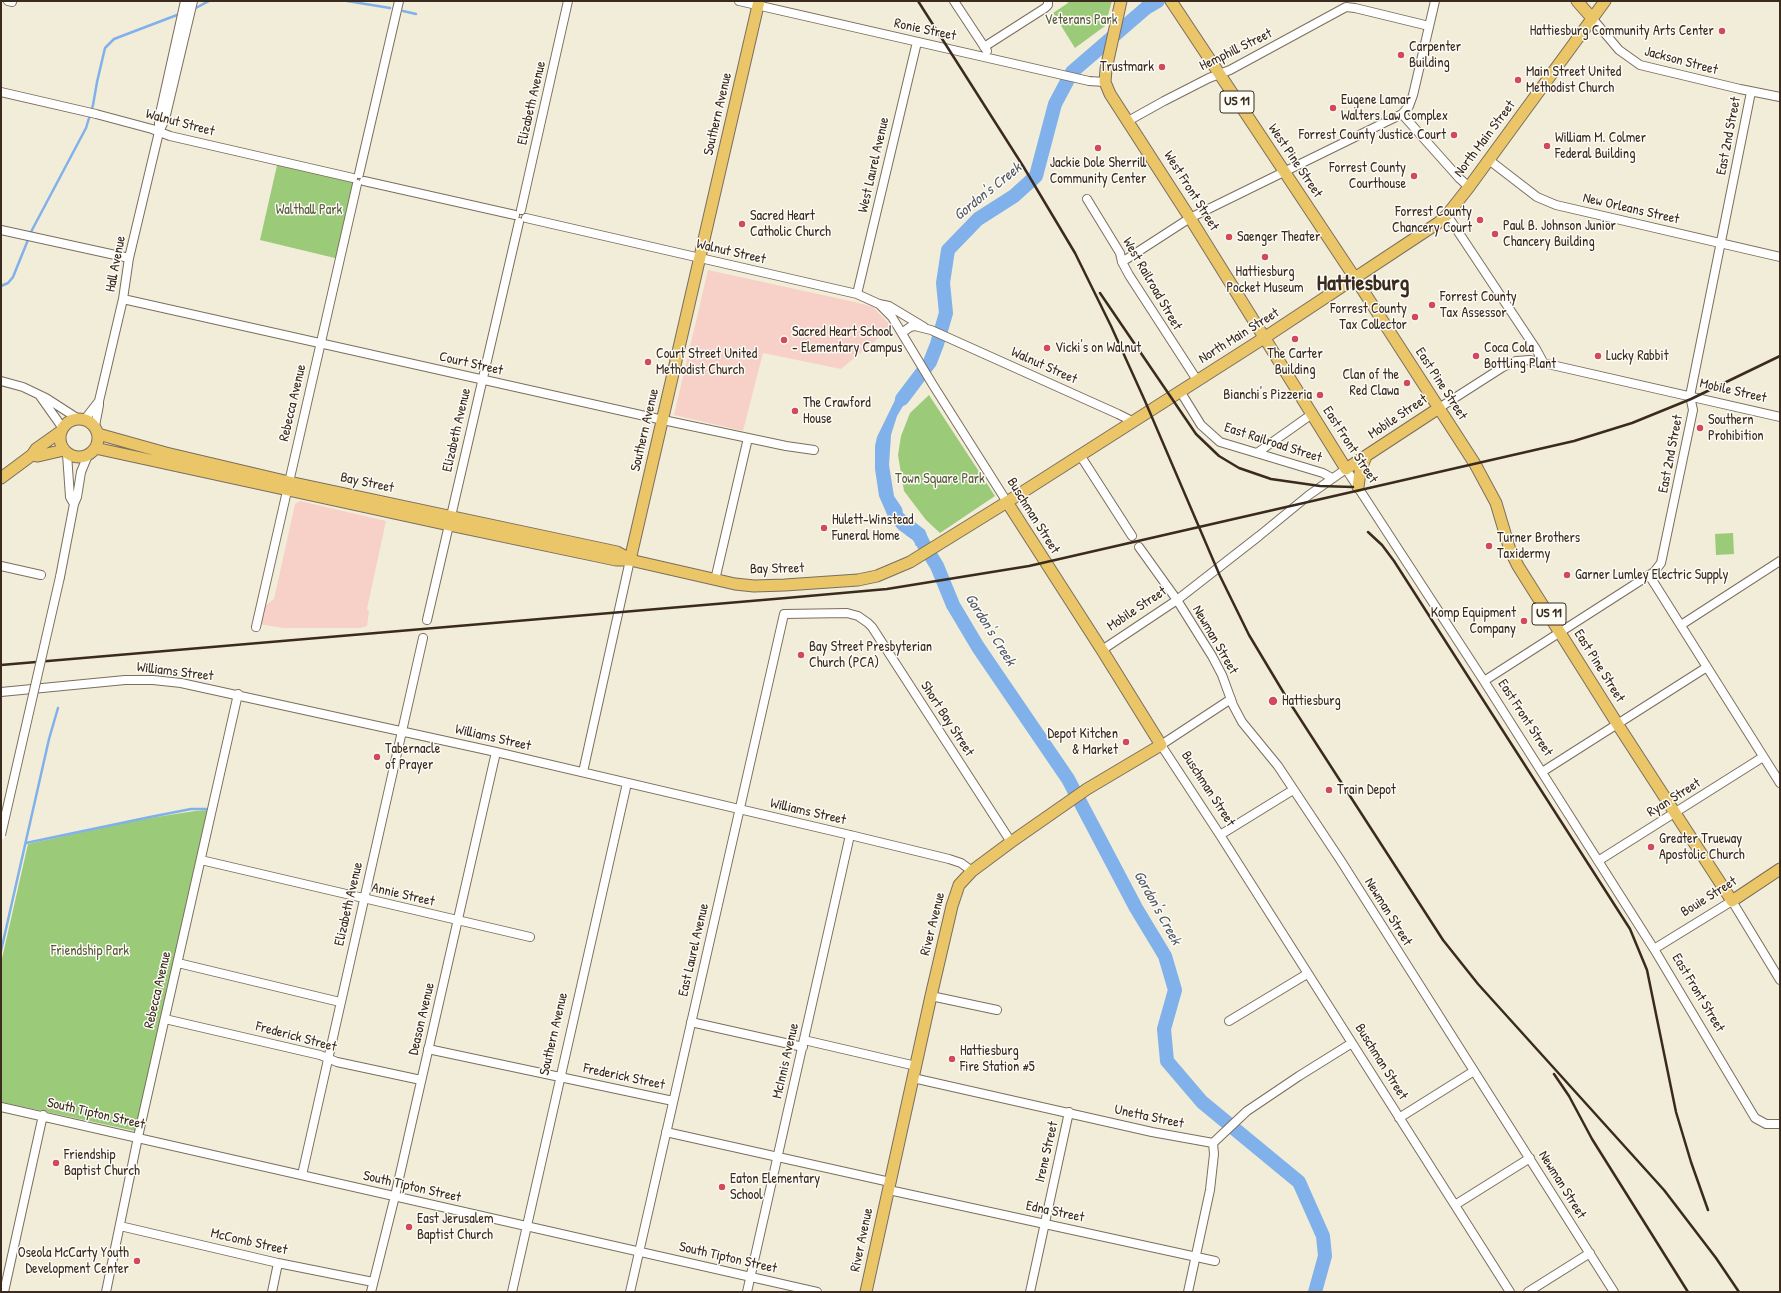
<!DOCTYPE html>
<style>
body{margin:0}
#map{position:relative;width:1781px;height:1293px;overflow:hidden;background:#f2edd8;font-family:"Patrick Hand",sans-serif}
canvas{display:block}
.frame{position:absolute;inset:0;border:2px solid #3b2a1e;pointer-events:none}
</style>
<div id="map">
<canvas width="1781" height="1293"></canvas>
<div class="frame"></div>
</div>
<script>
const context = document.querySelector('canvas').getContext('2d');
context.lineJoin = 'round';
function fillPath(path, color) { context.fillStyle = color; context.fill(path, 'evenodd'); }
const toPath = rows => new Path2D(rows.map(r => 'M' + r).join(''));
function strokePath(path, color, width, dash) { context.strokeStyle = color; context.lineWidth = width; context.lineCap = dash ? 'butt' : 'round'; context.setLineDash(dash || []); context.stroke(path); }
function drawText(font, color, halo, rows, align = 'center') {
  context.font = font + ' "Patrick Hand",sans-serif'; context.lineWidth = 3; context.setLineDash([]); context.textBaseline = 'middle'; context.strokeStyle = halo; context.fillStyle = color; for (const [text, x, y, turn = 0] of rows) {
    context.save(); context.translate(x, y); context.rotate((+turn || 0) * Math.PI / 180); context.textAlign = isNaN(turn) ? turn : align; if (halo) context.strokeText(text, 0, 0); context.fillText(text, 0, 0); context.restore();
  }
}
fillPath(toPath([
 [708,270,855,302,873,307,892,327,841,369,763,353,743,431,674,415],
 [300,501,386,521,367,609,369,611,367,626,361,628,283,628,259,624,262,608,274,599,295,504]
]), '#f7d1c8');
fillPath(toPath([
 [1067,1,1112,1,1105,26,1075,48,1053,13,1068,3],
 [278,161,353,178,354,183,339,259,260,240],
 [929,395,995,496,940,533,926,520,904,491,898,455,901,436,910,413],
 [1733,533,1734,554,1716,555,1715,534],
 [208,810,135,1131,1,1102,1,963,28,844,137,820,195,811]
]), '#9bca79');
fillPath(toPath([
 [911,380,918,389,903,406,897,416,891,435,889,465,894,496,902,508,903,513,925,530,929,540,918,547,915,545,916,542,899,530,889,519,879,496,875,469,875,446,877,437,895,400]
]), '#80b1eb');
strokePath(toPath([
 [347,1,390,8],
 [194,9,209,1],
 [403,11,416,14],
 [1,286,8,283,13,277,32,230,86,128,93,105,97,82,105,48,114,39,177,15],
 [26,843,150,817,191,809,206,809],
 [1,951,49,739,58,708]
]), '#80b1eb', 2.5);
strokePath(toPath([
 [902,399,930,362,937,344,946,313,943,283,948,250,978,219,1014,196,1036,176,1055,104,1072,72,1146,8,1158,1],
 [911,530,918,535,937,566,953,605,978,647,1068,779,1136,908,1165,956,1175,990,1164,1029,1167,1061,1202,1102,1299,1182,1323,1236,1325,1256,1315,1292]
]), '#80b1eb', 14);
const minor = toPath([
 [8,1,12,2],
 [739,1,1089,81,1105,82],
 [954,1,987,51],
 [1592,18,1619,50,1640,65,1740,89,1780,97],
 [984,47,1045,8,1048,5,1048,1],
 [1,92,96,114,152,129,170,136,353,178],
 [1402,114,1459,178,1469,187],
 [1128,121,1164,101,1209,78,1230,70,1346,7,1355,8,1429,26],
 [159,129,159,118,185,1],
 [1489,160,1537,197,1556,205,1780,257],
 [359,174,399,1],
 [364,181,515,215],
 [1087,199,1120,253,1122,262,1129,275,1197,380],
 [521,210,568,1],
 [1447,215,1536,349,1543,362],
 [526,218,857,294,879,304,889,306,924,327],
 [1,230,129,258],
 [1122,262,1190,218,1402,114,1409,106,1413,95,1435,1],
 [857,294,917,42],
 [123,299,663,420,786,446,814,450],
 [879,304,892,317,933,385,1007,502],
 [902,333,910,327,915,326,931,330,1118,414,1132,421],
 [1,381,23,387,46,398,77,418],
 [1180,391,1201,425,1220,442,1323,473,1332,478],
 [40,396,62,427],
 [1439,408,1503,367,1516,361,1530,360,1780,417],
 [85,419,99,401],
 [95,426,99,405,99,401,123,299,129,258,159,132,165,119,193,1],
 [1257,453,1312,414],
 [67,454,70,497,74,504],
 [1080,455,1132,536],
 [1139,547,1177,600,1212,656,1222,675,1233,705,1242,722,1278,766,1341,861,1614,1292],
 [1,566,41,575],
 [1649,575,1780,783],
 [60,577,74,504,77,497,81,472,88,455],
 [715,580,748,438],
 [427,620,519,222],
 [1681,625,1780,561],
 [256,627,357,184],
 [1102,650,1177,600,1259,536,1309,495,1346,469,1484,681,1654,949,1755,1118,1766,1124,1780,1124],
 [1484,681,1654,572,1661,563,1693,410,1690,396,1751,92],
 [1,692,125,680,153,680,181,683,496,752,850,835,949,859,961,863,972,871],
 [1231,699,1161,745,1220,835,1510,1292],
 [583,772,630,560],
 [1542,772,1707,667],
 [1220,835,1293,790],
 [201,860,530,937],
 [1598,861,1763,757],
 [1654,949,1732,901,1780,980],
 [178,963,340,1002],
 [931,996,997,1010],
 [165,1019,320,1055,337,1062,421,1080],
 [1229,1021,1307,974],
 [691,1022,803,1047],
 [804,1040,916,1066],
 [428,1049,673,1101],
 [913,1078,1152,1132,1213,1143,1247,1111,1299,1076,1352,1043],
 [1,1107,817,1292],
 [1399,1118,1474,1071],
 [666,1132,890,1182],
 [302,1175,423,638],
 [889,1190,1215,1261],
 [1455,1205,1530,1158],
 [120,1226,278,1263,373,1282],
 [4,1292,43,1115],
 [106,1292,138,1137,238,694],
 [272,1292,278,1263],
 [371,1292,395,1196,496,752],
 [512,1292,627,783],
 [630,1292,784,614,847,613,858,616,868,623,872,627,1011,842],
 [747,1292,850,835],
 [1030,1292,1069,1112],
 [1188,1292,1210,1190,1214,1154,1213,1143],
 [1528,1292,1590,1253]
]);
const major = toPath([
 [1121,1,1106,69,1105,82,1110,94,1190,218,1346,469,1439,408],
 [1171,1,1355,278,1475,464,1496,503,1510,550,1518,566,1618,725,1732,901,1780,869],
 [1577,1,1592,18],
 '60 438a19 19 0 1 1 38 0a19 19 0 1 1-38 0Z',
 [98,434,166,453,289,482,617,552,630,559],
 [95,448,449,525,616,560,630,560,735,584,754,586,785,585,858,580,877,576,910,562,1007,502,1264,338,1438,223,1447,215,1469,187,1605,1],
 [32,455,38,456,64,450],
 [1,478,32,455,36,449,60,432],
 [1358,487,1360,472,1366,456],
 [630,560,759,1],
 [866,1292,931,996,952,906,959,885,972,871,1011,842,1087,789,1161,745,1102,650,1007,502]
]);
strokePath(minor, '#7b6e5f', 10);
strokePath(major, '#7b6e5f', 13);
strokePath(minor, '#fff', 8);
strokePath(major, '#eac669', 11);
strokePath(toPath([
 [918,1,1023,166,1075,253,1111,326,1145,401,1220,576,1249,635,1288,700,1443,940,1478,984,1664,1190,1716,1258,1739,1292],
 [1100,293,1196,434,1219,456,1239,468,1271,479,1320,486,1353,487],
 [1368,532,1382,545,1394,561,1630,929,1647,970,1676,1112,1691,1162,1708,1210],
 [1,665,786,598,887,589,1029,566,1574,441,1632,423,1691,399,1780,356],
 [1554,1074,1569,1096,1592,1139,1688,1292]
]), '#3b2a1e', 2.5);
const minorBridge = toPath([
 [1,835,60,577]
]);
strokePath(minorBridge, '#7b6e5f', 10, []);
strokePath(minorBridge, '#fff', 8);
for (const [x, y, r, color] of [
 [1722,31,4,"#d1495b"],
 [1401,55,4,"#d1495b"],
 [1162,67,4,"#d1495b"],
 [1518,80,4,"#d1495b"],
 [1333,108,4,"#d1495b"],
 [1454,135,4,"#d1495b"],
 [1547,146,4,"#d1495b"],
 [1098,148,4,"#d1495b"],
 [1414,176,4,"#d1495b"],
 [1480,220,4,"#d1495b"],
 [742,224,4,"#d1495b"],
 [1495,234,4,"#d1495b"],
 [1229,237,4,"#d1495b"],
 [1265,257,4,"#d1495b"],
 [1432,305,4,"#d1495b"],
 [1415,317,4,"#d1495b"],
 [1295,339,4,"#d1495b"],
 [784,340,4,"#d1495b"],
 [1047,348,4,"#d1495b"],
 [1476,356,4,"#d1495b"],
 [1598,356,4,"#d1495b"],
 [648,362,4,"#d1495b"],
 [1407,383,4,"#d1495b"],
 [1320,395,4,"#d1495b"],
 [795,411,4,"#d1495b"],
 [1700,428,4,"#d1495b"],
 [824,528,4,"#d1495b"],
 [1489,546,4,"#d1495b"],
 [1567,575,4,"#d1495b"],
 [1524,621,4,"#d1495b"],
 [801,655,4,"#d1495b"],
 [1273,701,5,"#d1495b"],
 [1126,742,4,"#d1495b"],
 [377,757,4,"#d1495b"],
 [1329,790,4,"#d1495b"],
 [1651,847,4,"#d1495b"],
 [952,1059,4,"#d1495b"],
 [56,1163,4,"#d1495b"],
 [722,1187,4,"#d1495b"],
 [409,1227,4,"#d1495b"],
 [137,1261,4,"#d1495b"]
]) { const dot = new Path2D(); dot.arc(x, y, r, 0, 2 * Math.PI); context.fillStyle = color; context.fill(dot); strokePath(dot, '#fdfcf7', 1.5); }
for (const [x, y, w] of [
 [1237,102,34],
 [1549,614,34]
]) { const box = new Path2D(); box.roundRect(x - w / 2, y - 11, w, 22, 3); context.fillStyle = '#fdfcf7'; context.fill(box); strokePath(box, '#3b2a1e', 1); }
drawText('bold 13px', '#3b2a1e', null, [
 ["US 11",1237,102],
 ["US 11",1549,614]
]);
drawText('14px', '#585a39', '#fdfcf7', [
 ["Veterans Park",1081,20],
 ["Walthall Park",309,210],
 ["Town Square Park",940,479],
 ["Friendship Park",90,951]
]);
drawText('14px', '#3b2a1e', '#fdfcf7', [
 ["Ronie Street",925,30,12],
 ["Hemphill Street",1236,50,-26],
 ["Jackson Street",1681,61,15],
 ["Elizabeth Avenue",532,103,-77],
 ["Southern Avenue",718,114,-77],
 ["Walnut Street",180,123,15],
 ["East 2nd Street",1729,136,-79],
 ["North Main Street",1485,139,-53],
 ["West Pine Street",1295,161,56],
 ["West Laurel Avenue",874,165,-77],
 ["West Front Street",1191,191,58],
 ["New Orleans Street",1631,209,13],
 ["Walnut Street",731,252,13],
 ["Hall Avenue",116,264,-79],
 ["West Railroad Street",1152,284,60],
 ["North Main Street",1239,336,-32],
 ["Court Street",471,364,13],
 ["Walnut Street",1044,366,24],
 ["East Pine Street",1441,384,57],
 ["Mobile Street",1733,391,13],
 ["Rebecca Avenue",293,403,-77],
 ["Mobile Street",1398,417,-34],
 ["Elizabeth Avenue",457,430,-77],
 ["Southern Avenue",645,430,-77],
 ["East Railroad Street",1273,443,18],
 ["East Front Street",1350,445,57],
 ["East 2nd Street",1671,454,-79],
 ["Bay Street",367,483,12],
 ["Buschman Street",1033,516,58],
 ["Bay Street",777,569,-1],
 ["Mobile Street",1137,609,-34],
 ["Newman Street",1215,640,60],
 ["East Pine Street",1599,666,58],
 ["Williams Street",175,672,7],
 ["East Front Street",1525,718,57],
 ["Short Bay Street",947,719,57],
 ["Williams Street",493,738,13],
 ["Buschman Street",1208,789,57],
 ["Ryan Street",1674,798,-32],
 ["Williams Street",808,812,13],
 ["Annie Street",403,895,13],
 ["Bouie Street",1709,897,-32],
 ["Elizabeth Avenue",349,904,-77],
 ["Newman Street",1388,912,58],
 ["River Avenue",933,924,-76],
 ["East Laurel Avenue",694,950,-77],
 ["Rebecca Avenue",158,990,-77],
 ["East Front Street",1698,993,59],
 ["Deason Avenue",422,1019,-77],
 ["Southern Avenue",554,1034,-77],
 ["Frederick Street",296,1037,15],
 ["McInnis Avenue",786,1061,-77],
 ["Buschman Street",1381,1062,58],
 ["Frederick Street",624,1077,12],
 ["South Tipton Street",96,1114,13],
 ["Unetta Street",1149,1117,12],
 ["Irene Street",1047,1152,-77],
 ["Newman Street",1562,1185,58],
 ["South Tipton Street",412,1187,13],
 ["Edna Street",1055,1212,12],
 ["River Avenue",862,1240,-78],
 ["McComb Street",249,1242,13],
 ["South Tipton Street",728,1258,13]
]);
drawText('14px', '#3b2a1e', '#fdfcf7', [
 ["Hattiesburg Community Arts Center",1714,31,"right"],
 ["Carpenter",1409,47],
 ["Building",1409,63],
 ["Trustmark",1154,67,"right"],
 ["Main Street United",1526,72],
 ["Methodist Church",1526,88],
 ["Eugene Lamar",1341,100],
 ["Walters Law Complex",1341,116],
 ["Forrest County Justice Court",1446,135,"right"],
 ["William M. Colmer",1555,138],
 ["Federal Building",1555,154],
 ["Jackie Dole Sherrill",1098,163,"center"],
 ["Community Center",1098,179,"center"],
 ["Forrest County",1406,168,"right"],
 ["Courthouse",1406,184,"right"],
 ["Forrest County",1472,212,"right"],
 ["Chancery Court",1472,228,"right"],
 ["Sacred Heart",750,216],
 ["Catholic Church",750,232],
 ["Paul B. Johnson Junior",1503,226],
 ["Chancery Building",1503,242],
 ["Saenger Theater",1237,237],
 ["Hattiesburg",1265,272,"center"],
 ["Pocket Museum",1265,288,"center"],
 ["Forrest County",1440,297],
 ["Tax Assessor",1440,313],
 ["Forrest County",1407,309,"right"],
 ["Tax Collector",1407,325,"right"],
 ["Sacred Heart School",792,332],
 ["- Elementary Campus",792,348],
 ["Vicki's on Walnut",1055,348],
 ["Coca Cola",1484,348],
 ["Bottling Plant",1484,364],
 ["Court Street United",656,354],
 ["Methodist Church",656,370],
 ["The Carter",1295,354,"center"],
 ["Building",1295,370,"center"],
 ["Lucky Rabbit",1606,356],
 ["Clan of the",1399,375,"right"],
 ["Red Clawa",1399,391,"right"],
 ["Bianchi's Pizzeria",1312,395,"right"],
 ["The Crawford",803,403],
 ["House",803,419],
 ["Southern",1708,420],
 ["Prohibition",1708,436],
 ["Hulett-Winstead",832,520],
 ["Funeral Home",832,536],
 ["Turner Brothers",1497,538],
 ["Taxidermy",1497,554],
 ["Garner Lumley Electric Supply",1575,575],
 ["Komp Equipment",1516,613,"right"],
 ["Company",1516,629,"right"],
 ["Bay Street Presbyterian",809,647],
 ["Church (PCA)",809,663],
 ["Hattiesburg",1282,701],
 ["Depot Kitchen",1118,734,"right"],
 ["& Market",1118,750,"right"],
 ["Tabernacle",385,749],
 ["of Prayer",385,765],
 ["Train Depot",1337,790],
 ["Greater Trueway",1659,839],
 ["Apostolic Church",1659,855],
 ["Hattiesburg",960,1051],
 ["Fire Station #5",960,1067],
 ["Friendship",64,1155],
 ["Baptist Church",64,1171],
 ["Eaton Elementary",730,1179],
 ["School",730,1195],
 ["East Jerusalem",417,1219],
 ["Baptist Church",417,1235],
 ["Oseola McCarty Youth",129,1253,"right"],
 ["Development Center",129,1269,"right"]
], 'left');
drawText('italic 15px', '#535966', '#fdfcf7', [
 ["Gordon's Creek",988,192,-39],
 ["Gordon's Creek",990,630,58],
 ["Gordon's Creek",1157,908,61]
]);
drawText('bold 22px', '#3b2a1e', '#fdfcf7', [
 ["Hattiesburg",1363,284]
]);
</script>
